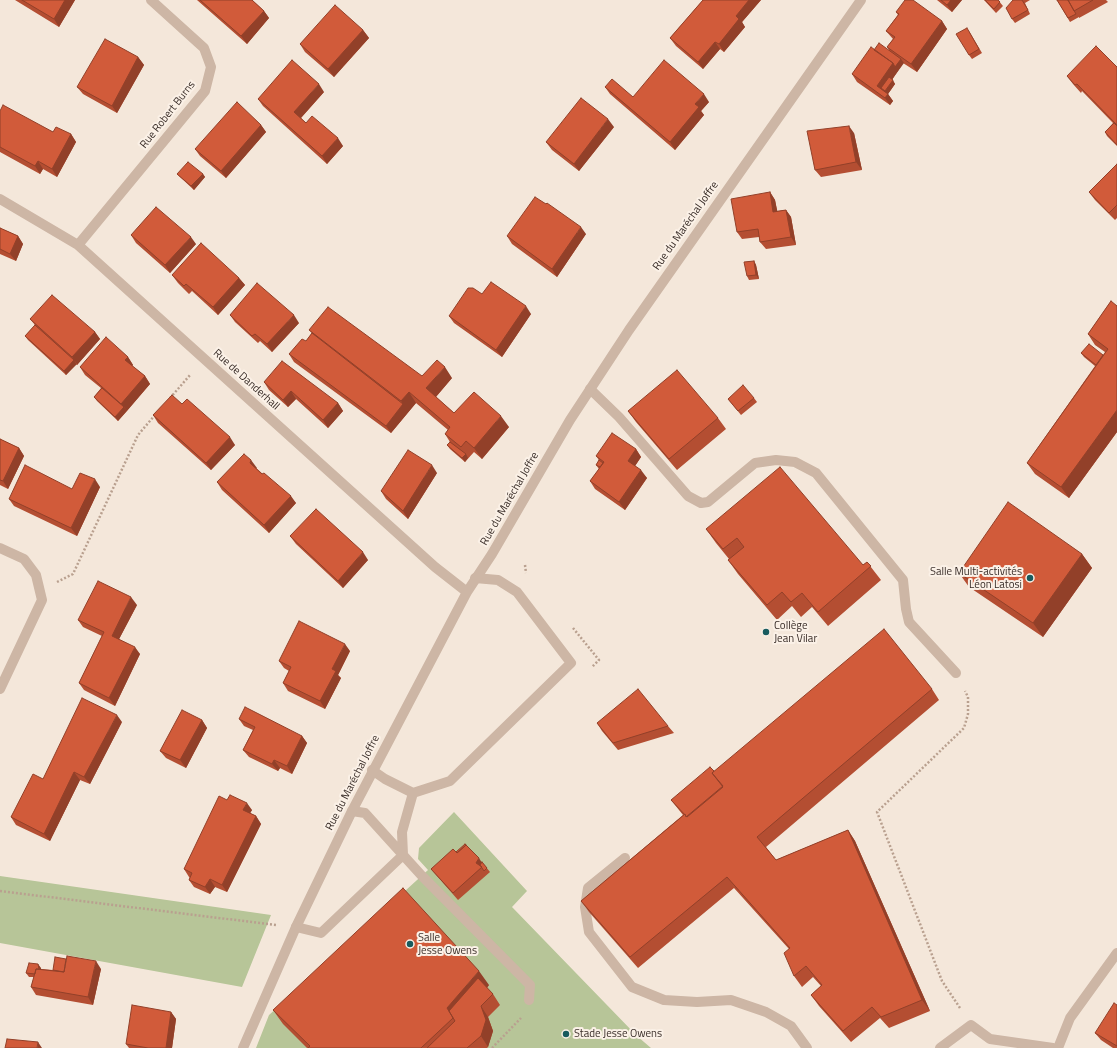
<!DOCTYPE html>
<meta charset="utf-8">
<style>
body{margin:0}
canvas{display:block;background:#f4e7da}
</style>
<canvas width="1117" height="1048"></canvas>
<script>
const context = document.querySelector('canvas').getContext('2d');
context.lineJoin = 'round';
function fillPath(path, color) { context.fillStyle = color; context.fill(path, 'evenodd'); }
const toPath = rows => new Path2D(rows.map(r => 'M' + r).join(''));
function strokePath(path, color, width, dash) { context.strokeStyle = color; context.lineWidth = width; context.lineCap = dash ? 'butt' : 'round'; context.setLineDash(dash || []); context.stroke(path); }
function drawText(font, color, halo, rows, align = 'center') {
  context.font = font + ' "Titillium Web",sans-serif'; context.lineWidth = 4; context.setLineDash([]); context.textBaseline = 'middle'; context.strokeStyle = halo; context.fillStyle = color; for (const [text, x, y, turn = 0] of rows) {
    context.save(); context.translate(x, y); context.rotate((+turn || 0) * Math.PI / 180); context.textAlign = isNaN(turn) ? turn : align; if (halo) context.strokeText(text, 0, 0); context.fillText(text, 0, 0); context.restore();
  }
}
fillPath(toPath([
 [454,812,527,891,512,907,637,1036,651,1048,256,1048,269,1015,428,870,418,859,419,848],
 [0,876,271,915,242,987,0,943]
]), '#b7c598');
strokePath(toPath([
 [170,398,191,374],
 [525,565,526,573],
 [57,582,73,574,138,435,155,415],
 [573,628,599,660,592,667],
 [0,891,276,925],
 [960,1008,942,981,877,812,964,728,968,714,968,697,965,691],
 [492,1048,521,1018]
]), '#b9a08f', 2.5, [2, 2]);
strokePath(toPath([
 [590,389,619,417,688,496,701,503,708,502,755,463,776,460,795,462,816,473,903,580,906,609,909,622,956,673],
 [372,770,385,779,413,793,450,781,571,663,517,592,498,580,475,578],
 [352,811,365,813,422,876,530,985,529,1000],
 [625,858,588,888,585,907,589,932,632,987,664,1000,697,1002,731,1000,766,1012,791,1026,807,1048],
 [296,927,321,933,403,855,402,832,413,793],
 [940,1048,971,1025,990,1039,1053,1048]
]), '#cdb6a5', 10);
strokePath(toPath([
 [0,199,78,245,435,567,467,592],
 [78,245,205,91,211,67,204,48,151,0],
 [0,548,24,559,36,575,42,600,0,689],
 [243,1048,296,927,352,811,467,592,492,554,570,420,629,330,861,0],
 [1058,1048,1070,1018,1117,953]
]), '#cdb6a5', 10);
fillPath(toPath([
 [15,0,75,0,59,27],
 [197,0,252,0,264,11,269,18,247,44],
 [703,0,761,0,742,22,745,27,724,52,720,49,703,69,676,46,670,38],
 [937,0,962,0,952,12],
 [984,0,998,0,1003,6,996,13],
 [1013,0,1030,0,1025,3,1030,14,1015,23,1012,19],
 [1057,0,1106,0,1108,2,1079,18,1079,17,1070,22],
 [896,12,942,21,947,29,917,72,903,63,892,80,895,84,888,94,893,101,890,105,857,82,852,74,874,50,889,50,887,47,893,39,886,31,898,15],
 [363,30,369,38,334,77,305,52,300,44],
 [969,31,982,53,972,59,969,55],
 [138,57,144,65,117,113,83,94,77,87],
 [1117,67,1117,146,1107,136,1105,132,1113,123,1082,91,1081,93,1073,84,1067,76],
 [605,87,633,97,709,102,701,111,704,115,675,150,610,94],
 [324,92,301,118,306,123,343,146,327,164,263,106,258,99],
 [0,111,53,132,71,134,76,142,57,177,43,169,40,174,0,152],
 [261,125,266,132,226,178,200,156,195,149],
 [614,127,579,171,552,150,546,142],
 [854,133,862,170,821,177,815,170],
 [1117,164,1117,218,1115,220,1095,200,1089,192],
 [177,174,203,174,205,177,194,190,180,177],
 [770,192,775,200,777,211,786,210,791,217,796,245,766,249,760,242,759,237,742,239,737,232],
 [0,228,18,236,23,244,16,261,0,254],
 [586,234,557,277,512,244,507,236],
 [131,235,196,244,170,273,136,243],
 [754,261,756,265,759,279,749,280,747,276],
 [172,275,239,278,245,285,218,315,192,291,189,294,178,283],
 [482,294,531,314,502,357,454,323,449,316],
 [1111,301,1117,432,1069,498,1035,474,1027,463,1095,366,1084,357,1081,353,1103,355,1105,352,1095,345,1088,334],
 [230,315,299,323,272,352,260,341,258,343,235,322],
 [30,319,95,332,100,339,77,365,76,364,66,375,28,340,25,336,35,325],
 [309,330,422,376,452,378,436,397,454,413,509,427,482,459,474,452,465,462,450,449,447,445,450,442,445,434,448,430,416,403,391,433,294,362,289,354,306,341,312,333],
 [128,357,133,365,132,366,145,376,150,384,118,421,97,401,94,397,101,388,85,375,80,367],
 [264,382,338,403,343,411,328,428,296,399,288,407,269,390],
 [754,398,757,402,741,415,728,399],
 [182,404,235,445,211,470,158,423,153,415],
 [628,411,718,418,726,429,677,470,636,422],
 [0,439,19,448,24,456,8,489,0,485],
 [636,449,641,457,635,466,647,478,625,510,595,489,590,481,599,469,596,465,599,460,596,456],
 [256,468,296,503,269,533,222,490,217,482,257,468],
 [437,473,408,519,386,499,381,491],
 [100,487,77,536,14,506,9,499,72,489],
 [706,529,863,565,867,562,881,580,828,626,812,607,801,617,792,606,777,620,738,574,728,560,729,559,716,543],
 [290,536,368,560,343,588,296,544],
 [1082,554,1092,568,1043,637,969,587,959,573],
 [137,605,119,639,140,654,115,706,84,690,79,683,102,636,83,627,78,620],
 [350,651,338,675,341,678,325,709,288,691,283,683,289,671,284,668,279,661],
 [932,689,939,700,766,847,776,860,848,830,855,841,930,1011,889,1028,880,1018,851,1042,819,1006,811,995,821,986,813,977,802,987,794,976,789,949,734,888,638,968,589,912,581,901,683,815,671,800,714,771],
 [239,719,302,736,307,743,292,774,280,768,278,771,249,757,243,750,253,730,244,726],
 [202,720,207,728,186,768,166,758,160,751],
 [122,722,90,784,80,780,50,841,16,825,11,817,43,779],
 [597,723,668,726,674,733,618,750,602,731],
 [227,800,252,810,250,813,256,816,261,824,227,892,215,887,210,894,194,887,189,880,190,878,189,877,184,869],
 [456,852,482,862,490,872,458,900,437,876,431,869],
 [38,964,41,969,53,970,101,969,93,1005,36,995,31,987,34,977,29,977,26,973],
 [489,985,487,988,493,994,500,1005,488,1017,493,1031,488,1047,487,1048,307,1048,283,1024,273,1010],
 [1117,1005,1117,1048,1113,1048,1101,1040,1095,1033],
 [171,1012,176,1019,172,1048,129,1048,126,1044]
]), '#b44e32');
fillPath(toPath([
 [65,0,75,0,59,27,54,19],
 [749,0,761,0,742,22,745,27,724,52,719,44,736,16],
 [951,0,962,0,952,12,947,5],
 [264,11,269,18,247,44,241,36],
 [942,21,947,29,917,72,911,64],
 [363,30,369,38,334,77,328,69],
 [715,42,720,49,703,69,698,62],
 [138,57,144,65,117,113,112,106],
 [901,59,904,63,883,92,877,86,893,63],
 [893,80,895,84,888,94,893,101,890,105,885,98,884,93],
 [319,84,324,92,299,120,294,112],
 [704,94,709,102,701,111,704,115,675,150,670,142,695,104],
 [608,119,614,127,579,171,574,164],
 [261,125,266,132,226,178,221,171],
 [849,126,854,133,862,170,856,162],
 [71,134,76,142,57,177,52,169],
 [338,138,343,146,327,164,322,156],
 [38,161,43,169,40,174,35,166],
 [203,174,205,177,194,190,191,186],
 [770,192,775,200,779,219,773,212],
 [786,210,791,217,796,245,791,237],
 [581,227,586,234,557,277,552,269],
 [18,236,23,244,16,261,10,254],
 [191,237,196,244,170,273,165,265],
 [754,261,756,265,759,279,756,275],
 [239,278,245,285,218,315,213,307],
 [526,306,531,314,502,357,496,350],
 [294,315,299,323,272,352,267,344],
 [95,332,100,339,77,365,72,357],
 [128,357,133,365,131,367,125,360],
 [74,360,77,364,66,375,64,371],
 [445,367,452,378,434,399,426,388],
 [145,376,150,384,127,411,121,404],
 [291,391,296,399,288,407,283,400],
 [409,392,416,403,391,433,386,426,403,404,401,401],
 [338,403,343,411,328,428,323,420],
 [124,407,127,411,118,421,115,417],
 [1117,410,1117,432,1069,498,1061,487],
 [501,416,509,427,482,459,474,448],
 [230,437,235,445,211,470,206,463],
 [19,448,24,456,8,489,3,481],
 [636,449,641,457,633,469,628,461],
 [466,454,468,458,465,462,462,458],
 [251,460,257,468,255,470,250,463],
 [432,465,437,473,408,519,403,511],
 [641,470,647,478,625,510,619,502],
 [95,479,100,487,77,536,71,528],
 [291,496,296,503,269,533,264,525],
 [363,552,368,560,343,588,338,581],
 [1082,554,1092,568,1043,637,1033,623],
 [131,597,137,605,117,643,112,636],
 [345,644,350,651,338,675,341,678,325,709,320,701,332,669],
 [135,647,140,654,115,706,109,698],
 [117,715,122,722,90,784,84,777],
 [202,720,207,728,186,768,180,760],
 [302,736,307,743,292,774,287,766],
 [274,760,280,768,278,771,272,764],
 [74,772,80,780,50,841,44,834],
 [247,803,252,810,248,817,243,810],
 [256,816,261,824,227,892,222,885],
 [848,830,855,841,930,1011,922,1000],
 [479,858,484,866,482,867,476,863],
 [210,879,215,887,210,894,205,887],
 [96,961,101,969,93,1005,88,997],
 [38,964,41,968,42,976,39,972],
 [479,971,489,985,457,1022,462,1032,453,1018,447,1008],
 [481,1006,488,1017,493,1031,488,1047,481,1036],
 [171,1012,176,1019,172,1048,166,1048],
 [38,1042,42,1048,37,1048]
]), '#924029');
const building = toPath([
 [22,0,65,0,54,19,22,0],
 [200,0,252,0,264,11,241,36,200,0],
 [703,0,749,0,736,16,739,19,719,44,715,42,698,62,670,38,703,0],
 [905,0,913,0,942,21,911,64,887,47,895,37,886,31,899,14,896,12,905,0],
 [941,0,951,0,947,5,941,0],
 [985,0,998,0,1000,2,994,9,985,0],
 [1013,0,1022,0,1028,10,1012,19,1006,8,1013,0],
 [1057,0,1068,0,1076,14,1068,18,1057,0],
 [1068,0,1093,0,1074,11,1068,0],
 [335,5,363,30,328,69,300,44,335,5],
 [967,28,979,49,969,55,956,34,967,28],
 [105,39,138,57,112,106,77,87,105,39],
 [879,43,901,59,895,67,893,63,874,50,879,43],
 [1096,46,1117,67,1117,125,1077,84,1075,85,1067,76,1096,46],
 [871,47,893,63,877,86,888,94,885,98,852,74,871,47],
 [292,60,319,84,294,112,306,123,312,116,338,138,322,156,258,99,292,60],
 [664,60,704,94,695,104,699,107,670,142,605,87,612,79,633,97,664,60],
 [889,77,893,80,885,91,881,88,889,77],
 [581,98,608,119,574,164,546,142,581,98],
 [237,102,261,125,221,171,195,149,237,102],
 [3,105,53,132,56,127,71,134,52,169,38,161,35,166,0,147,0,111,3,105],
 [1114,123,1117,126,1117,145,1105,132,1114,123],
 [849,126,856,162,815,170,807,131,849,126],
 [188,162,203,174,191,186,177,174,188,162],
 [1117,164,1117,205,1109,213,1089,192,1117,164],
 [770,192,773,212,786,210,791,237,760,242,758,229,737,232,731,199,770,192],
 [535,197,546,204,547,203,581,227,552,269,507,236,535,197],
 [156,207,191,237,165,265,131,235,156,207],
 [0,228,18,236,10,254,0,249,0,228],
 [201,243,239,278,213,307,186,284,184,286,172,275,201,243],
 [754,261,756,275,747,276,744,262,754,261],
 [491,282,526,306,496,350,449,316,468,288,473,288,482,294,491,282],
 [257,283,294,315,267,344,255,334,252,336,230,315,257,283],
 [52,295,95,332,72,357,30,319,52,295],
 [1111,301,1117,306,1117,410,1061,487,1027,463,1108,349,1088,334,1111,301],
 [328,307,422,376,437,360,445,367,426,388,454,413,474,392,501,416,474,448,466,441,461,447,445,434,450,427,409,392,401,401,309,330,328,307],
 [35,325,74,360,64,371,25,336,35,325],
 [312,333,403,404,386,426,289,354,302,339,306,341,312,333],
 [106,337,128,357,125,360,145,376,121,404,80,367,106,337],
 [1089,344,1103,355,1096,365,1081,353,1089,344],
 [282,361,338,403,323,420,291,391,283,400,264,382,282,361],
 [677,370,718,418,669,459,628,411,677,370],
 [743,385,754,398,738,411,728,399,743,385],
 [102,388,124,407,115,417,94,397,102,388],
 [172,395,182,404,187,399,230,437,206,463,153,415,172,395],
 [612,433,636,449,628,461,641,470,619,502,590,481,604,462,596,456,612,433],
 [0,439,19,448,3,481,0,480,0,439],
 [450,442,466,454,462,458,447,445,450,442],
 [408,450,432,465,403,511,381,491,408,450],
 [244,454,251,460,250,463,262,474,264,473,291,496,264,525,217,482,244,454],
 [599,460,603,463,600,467,596,465,599,460],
 [25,465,72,489,80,473,95,479,71,528,9,499,25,465],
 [780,467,863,565,867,562,871,566,818,612,802,593,791,602,782,592,767,605,728,560,744,547,737,538,723,549,706,529,780,467],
 [1008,502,1082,554,1033,623,959,573,1008,502],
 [316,509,363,552,338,581,290,536,316,509],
 [98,581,131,597,112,636,135,647,109,698,79,683,104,632,78,620,98,581],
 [299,621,345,644,332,669,336,671,320,701,283,683,291,667,279,661,299,621],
 [884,629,932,689,757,837,776,860,848,830,922,1000,881,1017,872,1007,843,1031,811,995,822,985,806,966,794,976,784,953,790,948,727,877,630,957,581,901,685,814,686,817,723,786,712,773,884,629],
 [638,689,668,726,613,743,597,723,638,689],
 [82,698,117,715,84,777,74,772,44,834,11,817,33,774,43,779,82,698],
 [245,707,302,736,287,766,274,760,272,764,243,750,255,727,239,719,245,707],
 [182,710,202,720,180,760,160,751,182,710],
 [710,767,714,771,712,773,723,787,687,817,671,800,710,767],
 [230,795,247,803,243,810,256,816,222,885,210,879,205,887,189,880,192,873,184,869,219,796,227,800,230,795],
 [465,844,466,845,457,853,456,852,465,844],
 [466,845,479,858,476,863,482,867,453,893,431,869,453,849,457,853,466,845],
 [482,862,487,868,484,871,480,865,482,862],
 [403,888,479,971,447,1008,453,1018,421,1048,308,1048,310,1046,273,1010,403,888],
 [67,956,96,961,88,997,31,987,36,969,64,972,67,956],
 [55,957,66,959,64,972,53,970,55,957],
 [29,963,38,964,39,969,36,969,35,974,26,973,29,963],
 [478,978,493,994,481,1006,486,1020,481,1036,467,1048,427,1048,455,1021,449,1011,478,978],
 [1114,1003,1117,1005,1117,1046,1095,1033,1114,1003],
 [132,1005,171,1012,166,1048,148,1048,126,1044,132,1005],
 [7,1039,38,1042,37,1048,5,1048,7,1039]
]);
fillPath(building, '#d15b3a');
strokePath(building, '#924029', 1);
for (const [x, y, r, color] of [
 [1030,578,4,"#185b5e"],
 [766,632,4,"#185b5e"],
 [410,944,4,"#185b5e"],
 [566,1034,4,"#185b5e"]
]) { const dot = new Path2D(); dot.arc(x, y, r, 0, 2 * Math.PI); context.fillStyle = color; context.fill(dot); strokePath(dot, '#fbf1e7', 1.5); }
drawText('11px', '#382c27', '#fbf1e7', [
 ["Rue Robert Burns",168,115,-52],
 ["Rue du Maréchal Joffre",686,226,-55],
 ["Rue de Danderhall",246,380,42],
 ["Rue du Maréchal Joffre",510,499,-60],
 ["Rue du Maréchal Joffre",353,783,-63]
]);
drawText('11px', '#382c27', '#fbf1e7', [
 ["Salle Multi-activités",1022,572,"right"],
 ["Léon Latosi",1022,585,"right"],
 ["Collège",774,626],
 ["Jean Vilar",774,639],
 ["Salle",418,938],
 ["Jesse Owens",418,951],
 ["Stade Jesse Owens",574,1034]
], 'left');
</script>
